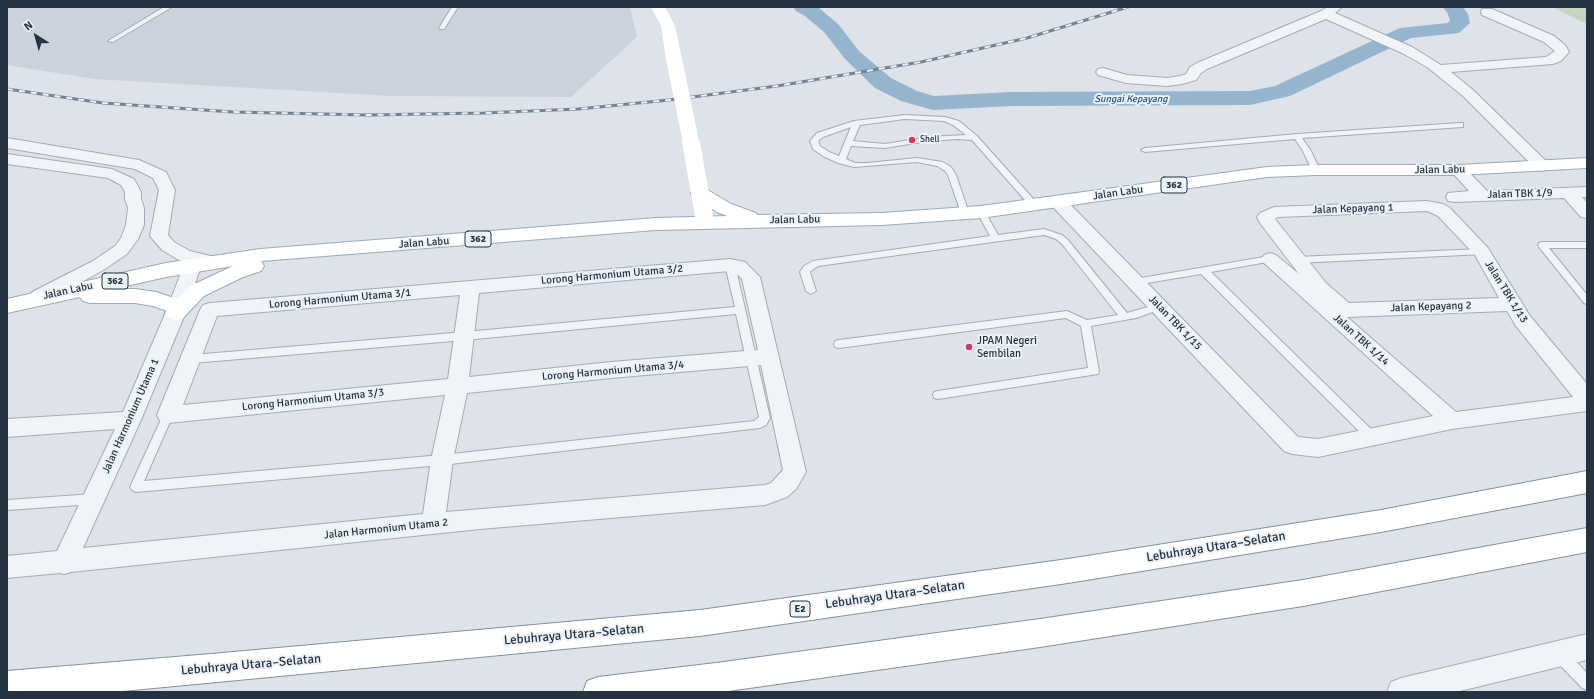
<!DOCTYPE html>
<meta charset="utf-8">
<style>
body{margin:0}
#map{position:relative;width:1594px;height:699px;overflow:hidden;background:#dee3e9;font-family:Signika,sans-serif}
canvas{display:block}
.frame{position:absolute;inset:0;border:8px solid #253242;pointer-events:none}
.north{position:absolute;left:16px;top:16px;width:40px;height:40px;-webkit-text-stroke:3px #edf2f7;paint-order:stroke;rotate:323deg;font-size:11px;font-weight:700;line-height:16px;text-align:center;color:#253242}
.north::after{content:'';display:block;margin:auto;width:14px;height:18px;background:#253242;clip-path:polygon(50% 0,100% 100%,50% 72%,0 100%)}
</style>
<div id="map">
<canvas width="1594" height="699"></canvas>
<div class="frame"></div>
<div class="north">N</div>
</div>
<script>
const context = document.querySelector('canvas').getContext('2d');
context.lineJoin = 'round';
function fillPath(path, color) { context.fillStyle = color; context.fill(path, 'evenodd'); }
const toPath = rows => new Path2D(rows.map(r => 'M' + r).join(''));
function strokePath(path, color, width, dash) { context.strokeStyle = color; context.lineWidth = width; context.lineCap = dash ? 'butt' : 'round'; context.setLineDash(dash || []); context.stroke(path); }
function drawText(font, color, halo, rows, align = 'center') {
  context.font = font + ' Signika,sans-serif'; context.lineWidth = 4; context.setLineDash([]); context.textBaseline = 'middle'; context.strokeStyle = halo; context.fillStyle = color; for (const [text, x, y, turn = 0] of rows) {
    context.save(); context.translate(x, y); context.rotate((+turn || 0) * Math.PI / 180); context.textAlign = isNaN(turn) ? turn : align; if (halo) context.strokeText(text, 0, 0); context.fillText(text, 0, 0); context.restore();
  }
}
fillPath(toPath([
 [7,7,630,7,637,37,571,97,391,96,94,79,7,65]
]), '#ccd2db');
fillPath(toPath([
 [1552,7,1587,7,1587,24]
]), '#c5d4be');
fillPath(toPath([
 [793,7,819,8,838,24,859,51,891,78,917,91,934,96,1012,92,1250,91,1275,86,1400,28,1447,23,1450,21,1448,14,1443,7,1463,7,1468,14,1470,23,1459,33,1411,38,1290,96,1250,105,1012,106,933,110,901,101,875,88,845,59,824,32,805,16,796,11,793,7]
]), '#95b4cd');
const service = toPath([
 [164,7,172,7,113,42,108,41,164,7],
 [452,7,458,7,444,29,440,29,439,28,452,7],
 [905,115,945,117,959,121,977,136,1037,203,1038,205,1037,207,1031,207,972,140,958,139,928,141,885,148,851,146,846,159,855,163,867,163,917,158,943,162,951,167,956,175,969,213,965,216,961,213,948,175,945,171,937,166,917,162,854,167,838,163,823,156,813,149,810,141,817,133,854,121,905,115],
 [905,119,944,121,953,125,966,135,928,137,885,144,853,141,860,125,905,119],
 [851,127,839,156,829,152,820,146,818,141,823,137,851,127],
 [1460,123,1463,123,1463,127,1302,138,1311,151,1320,170,1316,172,1312,170,1303,151,1295,139,1145,152,1141,150,1145,148,1297,134,1460,123],
 [981,209,984,210,998,235,1044,229,1062,235,1068,240,1127,313,1158,304,1163,307,1161,309,1136,318,1091,326,1099,371,1098,374,938,399,934,398,933,395,934,392,938,391,1088,368,1081,326,1066,318,839,348,835,347,834,344,835,341,839,340,1067,311,1087,320,1118,315,1062,244,1056,239,1044,235,818,266,810,272,816,291,811,294,806,291,800,272,804,266,813,261,990,236,977,212,981,209],
 [1542,242,1587,242,1587,248,1549,248,1587,295,1587,304,1584,303,1539,247,1538,245,1539,243,1542,242],
 [1482,249,1485,250,1486,252,1485,254,1296,263,1291,260,1296,257,1482,249],
 [1270,256,1275,259,1273,261,1211,272,1376,434,1377,437,1376,440,1372,441,1368,440,1201,274,1135,285,1130,282,1135,279,1270,256],
 [730,262,735,265,770,418,766,425,760,428,442,465,136,492,132,490,130,487,163,415,164,412,168,411,172,412,173,415,144,481,442,455,754,421,759,417,736,314,465,340,192,363,188,362,187,359,188,356,192,355,465,332,735,307,725,265,730,262],
 [94,494,98,496,100,499,98,502,94,504,7,510,7,500,94,494],
 [1561,650,1566,651,1587,673,1587,690,1582,688,1556,661,1554,656,1556,651,1561,650]
]);
const minor = toPath([
 [1328,7,1342,7,1335,13,1412,47,1441,65,1546,57,1555,51,1544,42,1482,15,1481,12,1482,9,1492,9,1554,36,1565,45,1569,52,1561,61,1553,64,1451,72,1473,90,1548,163,1550,166,1548,169,1542,171,1536,169,1463,96,1427,67,1402,53,1326,19,1207,69,1201,73,1196,80,1182,84,1167,86,1126,83,1098,75,1096,72,1098,69,1103,68,1127,75,1167,78,1180,76,1186,74,1190,67,1197,63,1321,11,1328,7],
 [7,138,139,160,166,172,175,190,168,235,174,242,190,251,215,257,218,261,215,265,209,267,201,265,188,307,141,420,83,548,423,514,431,460,445,395,168,423,160,421,157,415,200,310,203,305,210,303,730,259,745,262,760,277,806,472,796,489,787,497,765,505,480,529,71,572,64,574,60,573,7,578,7,556,57,551,115,429,7,437,7,419,123,412,168,307,185,262,179,260,162,250,150,236,159,190,153,178,135,169,7,148,7,138],
 [730,271,734,271,742,279,758,350,611,362,469,377,479,293,730,271],
 [460,295,448,379,183,405,217,316,460,295],
 [761,365,783,470,771,483,765,485,446,512,453,460,467,393,611,378,761,365],
 [7,154,112,169,134,179,141,192,141,199,144,208,144,225,138,239,127,254,105,269,46,302,39,304,32,302,30,297,32,292,93,261,115,246,121,238,126,225,128,208,125,199,125,192,121,185,108,178,7,164,7,154],
 [1458,165,1464,167,1487,191,1587,187,1587,197,1582,197,1587,203,1587,218,1581,217,1564,198,1454,202,1448,201,1446,197,1448,193,1469,191,1450,170,1452,167,1458,165],
 [1058,197,1064,198,1298,437,1318,439,1433,416,1264,263,1261,259,1264,255,1270,253,1276,255,1299,274,1260,223,1257,217,1260,213,1274,207,1427,201,1443,204,1450,208,1488,248,1530,316,1587,384,1587,411,1452,429,1318,457,1292,454,1284,451,1052,206,1050,202,1052,198,1058,197],
 [1427,211,1438,216,1475,255,1499,298,1349,303,1326,283,1275,219,1278,217,1427,211],
 [1507,311,1516,326,1573,397,1456,412,1347,317,1507,311],
 [1587,634,1587,660,1456,692,1387,692,1391,682,1401,678,1587,634]
]);
const primary = toPath([
 [1587,158,1587,168,1458,175,1316,175,1267,177,981,218,882,225,656,230,261,261,264,266,261,271,243,277,204,296,183,318,176,320,169,318,165,313,167,311,153,306,135,303,90,303,83,301,80,297,7,313,7,299,166,263,260,249,656,218,727,216,717,212,694,197,691,193,694,189,700,187,706,189,731,204,756,213,757,215,882,213,981,206,1267,167,1316,165,1458,165,1587,158],
 [233,266,190,286,177,299,156,292,135,289,113,289,166,277,233,266]
]);
const motorway = toPath([
 [1587,471,1587,493,1381,532,1068,583,700,636,112,692,7,692,7,671,211,654,700,610,1068,559,1381,510,1587,471],
 [1587,528,1587,552,1303,606,1040,647,721,692,583,692,587,681,598,677,716,663,1040,619,1303,580,1587,528]
]);
strokePath(service, '#a3aab4', 2);
strokePath(minor, '#a3aab4', 2);
strokePath(primary, '#9ca8b6', 2);
strokePath(motorway, '#8491a1', 2);
fillPath(service, '#f1f4f7');
fillPath(minor, '#f1f4f7');
fillPath(toPath([
 [651,7,665,7,675,26,682,59,679,62,674,64,669,62,666,59,661,26,651,7],
 [691,137,697,138,700,142,714,222,712,226,705,228,698,226,696,222,682,142,685,138,691,137]
]), '#fff');
fillPath(primary, '#fff');
fillPath(motorway, '#fff');
const rail = toPath([
 [7,89,103,103,233,112,367,115,484,113,578,109,669,100,777,86,921,62,1027,38,1128,7]
]);
strokePath(rail, '#768394', 3);
strokePath(rail, '#edf2f7', 2, [6]);
strokePath(toPath([
 [674,59,691,142]
]), '#fff', 16);
for (const [x, y, r, color] of [
 [912,140,4,"#dc3559"],
 [969,347,4,"#dc3559"]
]) { const dot = new Path2D(); dot.arc(x, y, r, 0, 2 * Math.PI); context.fillStyle = color; context.fill(dot); strokePath(dot, '#edf2f7', 1.5); }
drawText('9px', '#253242', '#edf2f7', [
 ["Shell",920,140]
], 'left');
drawText('italic 10px', '#2b547a', '#edf2f7', [
 ["Sungai Kepayang",1131,99]
]);
for (const [x, y, w] of [
 [1174,185,26],
 [478,239,26],
 [115,281,26],
 [800,609,20]
]) { const box = new Path2D(); box.roundRect(x - w / 2, y - 8, w, 16, 3); context.fillStyle = '#edf2f7'; context.fill(box); strokePath(box, '#253242', 1); }
drawText('bold 10px', '#253242', null, [
 ["362",1174,185],
 ["362",478,239],
 ["362",115,281],
 ["E2",800,609]
]);
drawText('11px', '#253242', '#edf2f7', [
 ["Jalan Labu",1440,170,-1],
 ["Jalan Labu",1118,193,-8],
 ["Jalan TBK 1/9",1520,194,-2],
 ["Jalan Kepayang 1",1353,209,-2],
 ["Jalan Labu",795,220,-1],
 ["Jalan Labu",424,243,-4],
 ["Lorong Harmonium Utama 3/2",612,275,-5],
 ["Jalan Labu",68,291,-12],
 ["Jalan TBK 1/13",1506,292,58],
 ["Lorong Harmonium Utama 3/1",340,299,-5],
 ["Jalan Kepayang 2",1431,307,-2],
 ["Jalan TBK 1/15",1175,323,46],
 ["Jalan TBK 1/14",1361,340,42],
 ["Lorong Harmonium Utama 3/4",613,371,-5],
 ["Lorong Harmonium Utama 3/3",313,400,-6],
 ["Jalan Harmonium Utama 1",131,416,-66],
 ["Jalan Harmonium Utama 2",386,529,-6]
]);
drawText('11px', '#253242', '#edf2f7', [
 ["JPAM Negeri",977,341],
 ["Sembilan",977,354]
], 'left');
drawText('13px', '#253242', '#edf2f7', [
 ["Lebuhraya Utara–Selatan",1216,547,-9],
 ["Lebuhraya Utara–Selatan",895,595,-8],
 ["Lebuhraya Utara–Selatan",574,635,-5],
 ["Lebuhraya Utara–Selatan",251,665,-5]
]);
</script>
